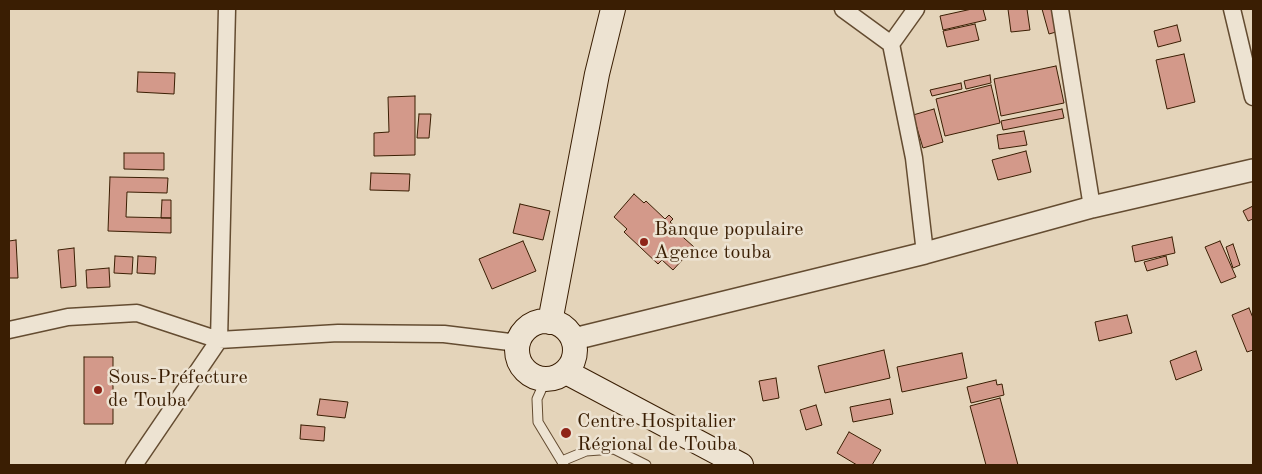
<!DOCTYPE html>
<meta charset="utf-8">
<style>
body{margin:0}
#map{position:relative;width:1262px;height:474px;overflow:hidden;background:#e4d4ba;font-family:"Old Standard TT",serif}
canvas{display:block}
.frame{position:absolute;inset:0;border:10px solid #3a1e03;pointer-events:none}
</style>
<div id="map">
<canvas width="1262" height="474"></canvas>
<div class="frame"></div>
</div>
<script>
const context = document.querySelector('canvas').getContext('2d');
context.lineJoin = 'round';
function fillPath(path, color) { context.fillStyle = color; context.fill(path, 'evenodd'); }
const toPath = rows => new Path2D(rows.map(r => 'M' + r).join(''));
function strokePath(path, color, width, dash) { context.strokeStyle = color; context.lineWidth = width; context.lineCap = dash ? 'butt' : 'round'; context.setLineDash(dash || []); context.stroke(path); }
function drawText(font, color, halo, rows, align = 'center') {
  context.font = font + ' "Old Standard TT",serif'; context.lineWidth = 5; context.setLineDash([]); context.textBaseline = 'middle'; context.strokeStyle = halo; context.fillStyle = color; for (const [text, x, y, turn = 0] of rows) {
    context.save(); context.translate(x, y); context.rotate((+turn || 0) * Math.PI / 180); context.textAlign = isNaN(turn) ? turn : align; if (halo) context.strokeText(text, 0, 0); context.fillText(text, 0, 0); context.restore();
  }
}
const building = toPath([
 [972,9,983,9,986,20,943,30,940,16,972,9],
 [1008,9,1027,9,1030,30,1011,32,1008,9],
 [1042,9,1057,9,1063,30,1049,34,1042,9],
 [975,24,979,40,947,47,943,31,975,24],
 [1177,25,1181,41,1158,47,1154,31,1177,25],
 [1184,54,1195,102,1167,109,1156,60,1184,54],
 [1056,66,1064,103,1001,116,994,79,1056,66],
 [138,72,175,73,174,94,137,92,138,72],
 [990,75,991,83,966,89,964,81,990,75],
 [961,83,962,89,932,96,930,90,961,83],
 [991,85,1000,123,945,136,936,99,991,85],
 [415,96,415,155,374,156,374,133,389,132,388,97,415,96],
 [934,109,943,142,923,148,913,115,934,109],
 [1062,109,1064,118,1003,130,1001,121,1062,109],
 [419,114,431,114,429,138,417,138,419,114],
 [1024,131,1027,145,999,149,997,135,1024,131],
 [1026,151,1031,172,998,180,992,160,1026,151],
 [124,153,164,153,164,170,124,169,124,153],
 [371,173,410,174,409,191,370,190,371,173],
 [110,177,168,178,167,193,127,192,126,217,171,218,171,233,108,231,110,177],
 [634,194,644,203,646,201,665,219,669,215,673,219,670,222,677,228,675,230,694,247,673,270,662,260,658,264,624,232,627,229,614,217,634,194],
 [162,200,171,200,171,218,161,218,162,200],
 [520,204,550,211,543,240,513,233,520,204],
 [1253,206,1253,219,1248,221,1243,211,1253,206],
 [1172,237,1175,253,1135,262,1132,246,1172,237],
 [16,240,18,278,9,278,9,241,16,240],
 [523,241,536,271,492,289,479,259,523,241],
 [1220,241,1236,277,1221,283,1205,247,1220,241],
 [1233,244,1240,265,1233,268,1226,247,1233,244],
 [74,248,76,286,61,288,58,250,74,248],
 [115,256,133,257,132,274,114,273,115,256],
 [138,256,156,257,155,274,137,273,138,256],
 [1166,256,1168,265,1147,271,1144,262,1166,256],
 [109,268,110,287,87,288,86,270,109,268],
 [1249,308,1253,318,1253,350,1247,352,1232,315,1249,308],
 [1127,315,1132,333,1099,341,1095,322,1127,315],
 [884,350,890,378,825,393,818,366,884,350],
 [1196,351,1202,370,1176,380,1170,361,1196,351],
 [962,353,967,378,902,392,897,367,962,353],
 [84,357,113,357,113,424,84,424,84,357],
 [776,378,779,398,763,401,759,381,776,378],
 [996,380,997,385,1002,384,1004,395,971,403,967,387,996,380],
 [1000,398,1018,465,986,465,970,406,1000,398],
 [320,399,348,402,345,418,317,415,320,399],
 [890,399,893,414,853,422,850,407,890,399],
 [816,405,822,425,806,430,800,410,816,405],
 [301,425,325,427,324,441,300,439,301,425],
 [849,432,881,450,872,465,857,465,837,453,849,432]
]);
fillPath(building, '#d3998a');
strokePath(building, '#3a1e03', 1);
const service = toPath([
 [546,379,537,399,538,422,564,465],
 [562,461,586,451,614,449,646,465]
]);
const minor = toPath([
 [843,9,891,44],
 [916,9,891,44,914,158,925,253],
 [1060,9,1092,207],
 [1232,9,1253,97],
 [9,330,68,317,137,313,219,340,227,9],
 [134,465,219,340,338,333,444,334,518,343]
]);
const tertiary = toPath([
 [574,339,925,253,1092,207,1253,170]
]);
const secondary = toPath([
 '517 350a29 29 0 1 1 58 0a29 29 0 1 1-58 0Z',
 [550,322,597,74,613,9],
 [566,372,741,465]
]);
strokePath(service, '#644c31', 11);
strokePath(minor, '#644c31', 19);
strokePath(tertiary, '#644c31', 24);
strokePath(secondary, '#3a1e03', 26);
strokePath(service, '#ede3d2', 9);
strokePath(minor, '#ede3d2', 16);
strokePath(tertiary, '#ede3d2', 21);
strokePath(secondary, '#ede3d2', 24);
for (const [x, y, r, color] of [
 [644,242,5,"#8f2418"],
 [98,390,5,"#8f2418"],
 [566,433,6,"#8f2418"]
]) { const dot = new Path2D(); dot.arc(x, y, r, 0, 2 * Math.PI); context.fillStyle = color; context.fill(dot); strokePath(dot, '#ede3d2', 2); }
drawText('20px', '#3a1e03', '#ede3d2', [
 ["Banque populaire",654,230],
 ["Agence touba",654,253],
 ["Sous-Préfecture",108,378],
 ["de Touba",108,401],
 ["Centre Hospitalier",577,422],
 ["Régional de Touba",577,445]
], 'left');
</script>
